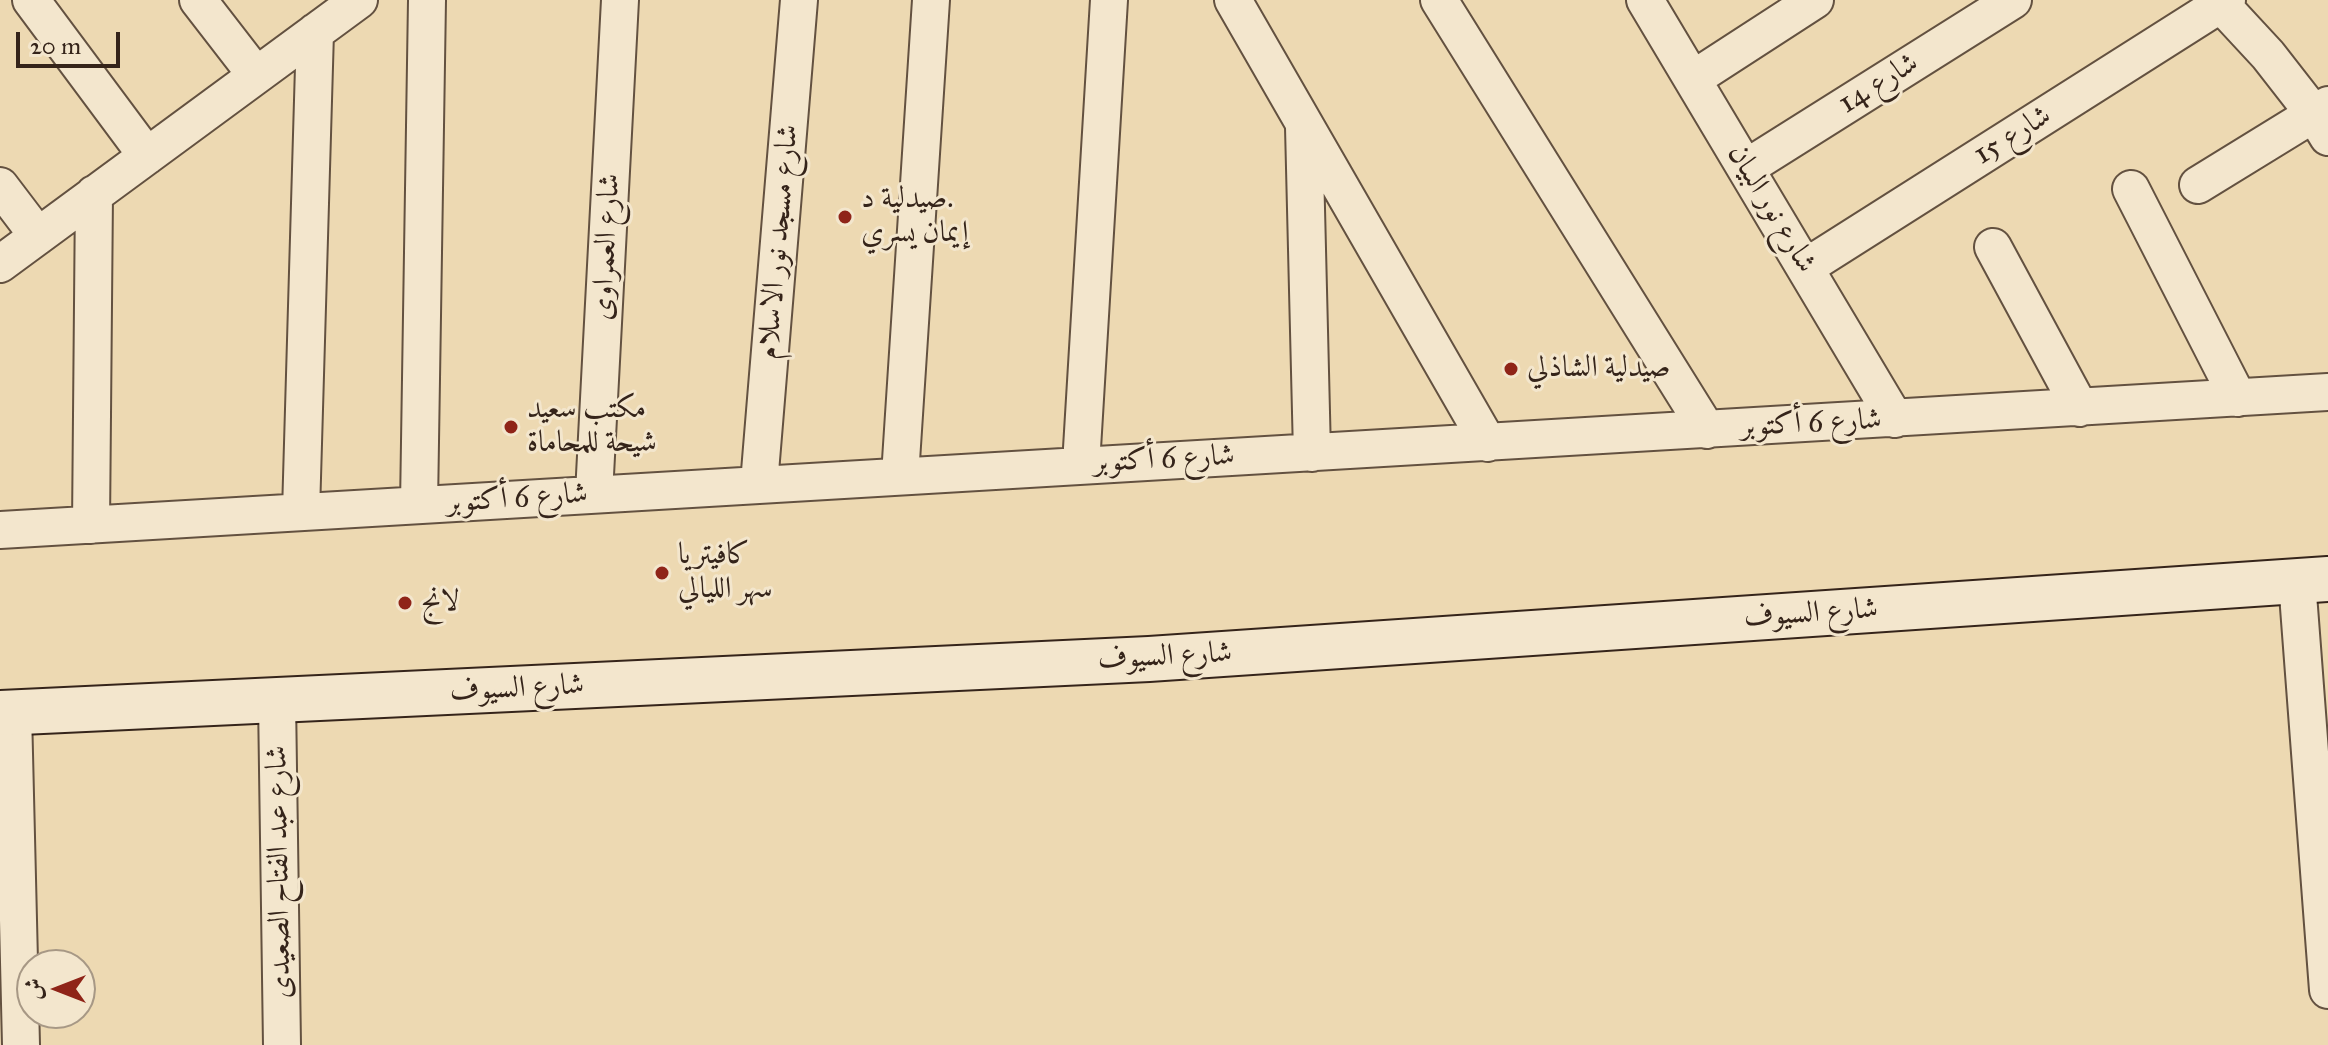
<!DOCTYPE html>
<meta charset="utf-8">
<style>
body{margin:0}
#map{position:relative;width:2328px;height:1045px;overflow:hidden;background:#edd9b2;font-family:"IM FELL Great Primer",Amiri,serif}
canvas{display:block}
.north{position:absolute;left:16px;top:949px;width:80px;height:80px;box-sizing:border-box;background:#f3e6cd;border:2px solid #a79885;border-radius:50%;rotate:270deg;font-size:22px;font-weight:700;line-height:32px;text-align:center;color:#35241a}
.north::after{content:'';display:block;margin:auto;width:28px;height:36px;background:#8f2418;clip-path:polygon(50% 0,100% 100%,50% 72%,0 100%)}
.scale{position:absolute;left:16px;top:32px;width:104px;height:36px;box-sizing:border-box;border:4px solid #35241a;border-top:0;padding-left:10px;font-size:24px;line-height:28px;white-space:nowrap;color:#35241a;-webkit-text-stroke:6px #f3e6cd;paint-order:stroke}
</style>
<div id="map">
<canvas width="2328" height="1045"></canvas>
<div class="north">ش</div>
<div class="scale">20 m</div>
</div>
<script>
const context = document.querySelector('canvas').getContext('2d');
context.lineJoin = 'round';
const toPath = rows => new Path2D(rows.map(r => 'M' + r).join(''));
function strokePath(path, color, width, dash) { context.strokeStyle = color; context.lineWidth = width; context.lineCap = dash ? 'butt' : 'round'; context.setLineDash(dash || []); context.stroke(path); }
function drawText(font, color, halo, rows, align = 'center') {
  context.font = font + ' "IM FELL Great Primer",Amiri,serif'; context.lineWidth = 6; context.setLineDash([]); context.textBaseline = 'middle'; context.strokeStyle = halo; context.fillStyle = color; for (const [text, x, y, turn = 0] of rows) {
    context.save(); context.translate(x, y); context.rotate((+turn || 0) * Math.PI / 180); context.textAlign = isNaN(turn) ? turn : align; if (halo) context.strokeText(text, 0, 0); context.fillText(text, 0, 0); context.restore();
  }
}
const minor = toPath([
 [31,0,147,156],
 [198,0,256,75],
 [1233,0,1488,443],
 [1439,0,1707,430],
 [1645,0,1895,419],
 [2217,0,2268,55,2314,114,2328,137],
 [1693,79,1815,0],
 [1304,127,1312,453],
 [1746,168,2013,0],
 [2198,185,2328,105],
 [0,186,38,236],
 [2131,189,2238,398],
 [1993,247,2080,408],
 [0,264,359,0],
 [1806,267,2227,0],
 [1081,465,1109,0],
 [900,476,931,0],
 [759,484,799,0],
 [594,494,620,0],
 [419,505,427,0],
 [301,512,315,32],
 [91,525,94,194],
 [0,530,2328,392],
 [2297,581,2328,990],
 [277,700,282,1045],
 [13,712,21,1045]
]);
const secondary = toPath([
 [0,713,1149,659,2328,579]
]);
strokePath(minor, '#635140', 40);
strokePath(secondary, '#35241a', 48);
strokePath(minor, '#f3e6cd', 36);
strokePath(secondary, '#f3e6cd', 44);
for (const [x, y, r, color] of [
 [845,217,8,"#8f2418"],
 [1511,369,8,"#8f2418"],
 [511,427,8,"#8f2418"],
 [662,573,8,"#8f2418"],
 [405,603,8,"#8f2418"]
]) { const dot = new Path2D(); dot.arc(x, y, r, 0, 2 * Math.PI); context.fillStyle = color; context.fill(dot); strokePath(dot, '#f3e6cd', 3); }
drawText('30px', '#35241a', '#f3e6cd', [
 ["شارع 14",1879,84,-32],
 ["شارع 15",2013,136,-32],
 ["شارع نور البيان",1771,209,59],
 ["شارع مسجد نور الاسلام",779,242,-85],
 ["شارع العمراوى",607,247,-87],
 ["شارع 6 أكتوبر",1811,424,-3],
 ["شارع 6 أكتوبر",1164,460,-3],
 ["شارع 6 أكتوبر",517,499,-4],
 ["شارع السيوف",1811,614,-4],
 ["شارع السيوف",1165,657,-3],
 ["شارع السيوف",517,689,-3],
 ["شارع عبد الفتاح الصعيدى",280,872,-91]
]);
drawText('30px', '#35241a', '#f3e6cd', [
 ["صيدلية د.",861,200],
 ["إيمان يسري",861,234],
 ["صيدلية الشاذلي",1527,369],
 ["مكتب سعيد",527,410],
 ["شيحة للمحاماة",527,444],
 ["كافيتريا",678,556],
 ["سهر الليالي",678,590],
 ["لانج",421,603]
], 'left');
</script>
